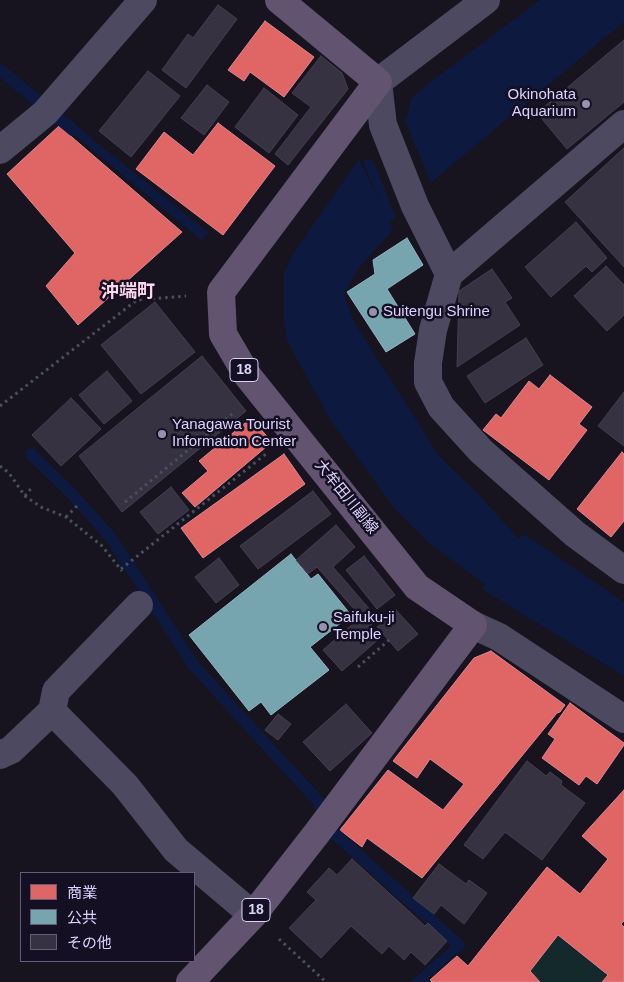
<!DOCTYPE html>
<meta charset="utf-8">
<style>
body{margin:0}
#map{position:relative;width:624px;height:982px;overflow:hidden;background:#17141f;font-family:Helvetica,"Noto Sans JP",sans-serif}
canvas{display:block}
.legend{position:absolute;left:20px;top:872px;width:175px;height:90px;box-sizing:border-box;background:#150f24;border:1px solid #655e7b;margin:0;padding:6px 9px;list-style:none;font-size:15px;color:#ddd4fd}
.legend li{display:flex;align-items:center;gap:10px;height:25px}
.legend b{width:25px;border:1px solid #655e7b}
</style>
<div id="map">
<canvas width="624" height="982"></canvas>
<ul class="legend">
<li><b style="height:14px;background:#e06666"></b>商業</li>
<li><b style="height:14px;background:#76a5af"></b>公共</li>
<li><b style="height:14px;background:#363241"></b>その他</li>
</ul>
</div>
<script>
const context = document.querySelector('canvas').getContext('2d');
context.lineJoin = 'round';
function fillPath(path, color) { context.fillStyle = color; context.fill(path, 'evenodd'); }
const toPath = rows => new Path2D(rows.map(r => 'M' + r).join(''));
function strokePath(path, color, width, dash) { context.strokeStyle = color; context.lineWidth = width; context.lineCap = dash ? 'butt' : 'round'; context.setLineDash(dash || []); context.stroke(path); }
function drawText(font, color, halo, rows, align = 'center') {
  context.font = font + ' Helvetica,"Noto Sans JP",sans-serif'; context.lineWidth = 5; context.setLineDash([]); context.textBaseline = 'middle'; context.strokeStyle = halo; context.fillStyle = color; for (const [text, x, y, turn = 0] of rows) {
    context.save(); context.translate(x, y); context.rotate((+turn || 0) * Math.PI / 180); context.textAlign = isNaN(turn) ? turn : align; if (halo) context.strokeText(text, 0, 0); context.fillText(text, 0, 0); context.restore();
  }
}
fillPath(toPath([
 [558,936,607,975,601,982,540,982,530,971]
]), '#14292c');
fillPath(toPath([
 [540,0,624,0,624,22,434,180,390,223,393,230,358,269,344,294,354,322,440,457,480,496,519,539,524,534,624,602,624,676,482,589,485,584,429,543,394,508,329,418,287,341,284,317,284,274,290,258,359,159,381,205,363,162,407,117,411,98,428,84],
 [0,63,36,93,29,100,0,76],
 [64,116,209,233,201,240,60,123],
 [453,937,466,945,425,982,410,982,452,945,449,941]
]), '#0d193e');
fillPath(toPath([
 [403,117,432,185,397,220,374,162,364,157]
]), '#17141f');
const shops = toPath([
 [265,21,314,57,284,97,250,72,244,81,228,70,265,21],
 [218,123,275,166,223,235,136,169,164,132,193,155,218,123],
 [59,126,182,232,78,325,46,286,75,253,7,174,59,126],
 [550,375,592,407,579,424,587,430,549,480,483,430,496,414,501,418,529,381,539,389,550,375],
 [251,418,272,442,195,507,182,493,208,471,199,461,251,418],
 [622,452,624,454,624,521,611,537,577,509,622,452],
 [284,454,305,484,203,558,181,528,284,454],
 [491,651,565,705,560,712,557,713,422,878,367,838,362,847,340,830,388,770,443,810,464,784,430,759,417,778,393,761,474,658,491,651],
 [570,703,624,743,624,745,597,784,586,776,579,785,542,758,555,739,548,734,570,703],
 [624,790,624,921,621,924,624,927,624,982,602,982,608,975,558,935,530,971,540,982,432,982,430,980,457,956,468,966,547,867,580,894,608,859,582,836,624,790]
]);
fillPath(shops, '#e06666');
strokePath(shops, '#df8793', 1);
const public = toPath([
 [407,238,423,265,387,289,415,334,386,352,347,292,375,274,373,260,407,238],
 [291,554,311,579,318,574,351,615,310,647,329,670,271,715,261,702,249,711,189,635,291,554]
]);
fillPath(public, '#76a5af');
strokePath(public, '#95b3c6', 1);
strokePath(toPath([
 [0,70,73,130],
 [31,454,74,496,112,539,194,666,318,801,336,835,459,945,455,948]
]), '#0d193e', 12);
const building = toPath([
 [218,5,237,19,186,88,162,70,188,34,193,38,218,5],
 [624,40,624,102,567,149,537,113,624,40],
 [321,56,342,73,348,89,288,165,275,154,311,107,292,93,321,56],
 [148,71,180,96,131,157,99,131,148,71],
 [207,85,229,102,204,135,181,118,207,85],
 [264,88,298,115,269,153,235,127,264,88],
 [624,148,624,267,565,202,624,148],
 [576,222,607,258,592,272,586,266,551,297,525,267,576,222],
 [606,266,624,285,624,315,607,331,574,296,606,266],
 [492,269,512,298,505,302,520,325,457,367,459,291,492,269],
 [155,302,195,352,141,394,101,345,155,302],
 [526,338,543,365,485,403,467,376,526,338],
 [202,356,246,411,122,512,79,456,202,356],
 [107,371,132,401,104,424,79,395,107,371],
 [624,392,624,446,598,426,624,392],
 [71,398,101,429,61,466,32,435,71,398],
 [171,487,189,510,158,534,140,512,171,487],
 [313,491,331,514,258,569,240,546,313,491],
 [336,525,355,547,333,567,378,619,370,626,380,638,342,671,323,650,361,617,317,567,308,574,296,560,336,525],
 [364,556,395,595,377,609,346,570,364,556],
 [219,558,239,585,216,603,195,577,219,558],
 [396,610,418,634,398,651,377,627,396,610],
 [346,704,372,733,330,771,303,742,346,704],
 [278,714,291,724,278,740,265,730,278,714],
 [527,761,546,776,550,772,562,781,561,785,585,803,542,860,505,832,483,859,464,845,527,761],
 [352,859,425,926,428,923,447,941,425,965,411,952,404,960,389,946,382,954,351,926,321,958,289,928,316,900,307,892,329,868,337,875,352,859],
 [439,864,466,884,469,880,487,893,464,924,441,905,434,914,413,898,439,864]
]);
fillPath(building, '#363241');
strokePath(building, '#453f52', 1);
strokePath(toPath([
 [0,406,137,300,186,296],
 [0,466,9,473,25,496,41,507,66,517,102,546,122,571],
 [25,496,33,486],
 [125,502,232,414],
 [66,517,79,504],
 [121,569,266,454],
 [358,667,389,640],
 [279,939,326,982]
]), '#475160', 3, [2.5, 4]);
strokePath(toPath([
 [486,0,378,82,383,125,415,206,449,274,433,330,428,363,428,382,441,407,481,451,575,534,624,570],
 [0,150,45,113,143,0],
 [449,274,624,124],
 [473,625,499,637,624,719],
 [52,711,125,785,176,850,253,915],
 [0,755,11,750,52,711,56,691,139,605]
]), '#4d4960', 28);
strokePath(toPath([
 [190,982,253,915,317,833,473,625,417,587,247,375,223,334,221,292,378,82,279,0]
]), '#625371', 28);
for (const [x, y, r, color] of [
 [586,104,5,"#9891af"],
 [373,312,5,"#9891af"],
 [162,434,5,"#9891af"],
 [323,627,5,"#9891af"]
]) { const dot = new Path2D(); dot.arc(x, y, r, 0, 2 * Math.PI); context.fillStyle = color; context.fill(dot); strokePath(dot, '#150f24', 2); }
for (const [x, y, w] of [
 [244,370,28],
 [256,910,28]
]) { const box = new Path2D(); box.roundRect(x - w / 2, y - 11.5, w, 23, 4); context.fillStyle = '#150f24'; context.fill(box); strokePath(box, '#ddd4fd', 1); }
drawText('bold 14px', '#ddd4fd', null, [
 ["18",244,370],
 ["18",256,910]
]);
drawText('15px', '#ddd4fd', '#150f24', [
 ["Okinohata",576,95,"right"],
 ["Aquarium",576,112,"right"],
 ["Suitengu Shrine",383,312],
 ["Yanagawa Tourist",172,425],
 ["Information Center",172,442],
 ["Saifuku-ji",333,618],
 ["Temple",333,635]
], 'left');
drawText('15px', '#ddd4fd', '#150f24', [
 ["大牟田川副線",346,497,51]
]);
drawText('bold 18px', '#fed6eb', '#150f24', [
 ["沖端町",128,292]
]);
</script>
